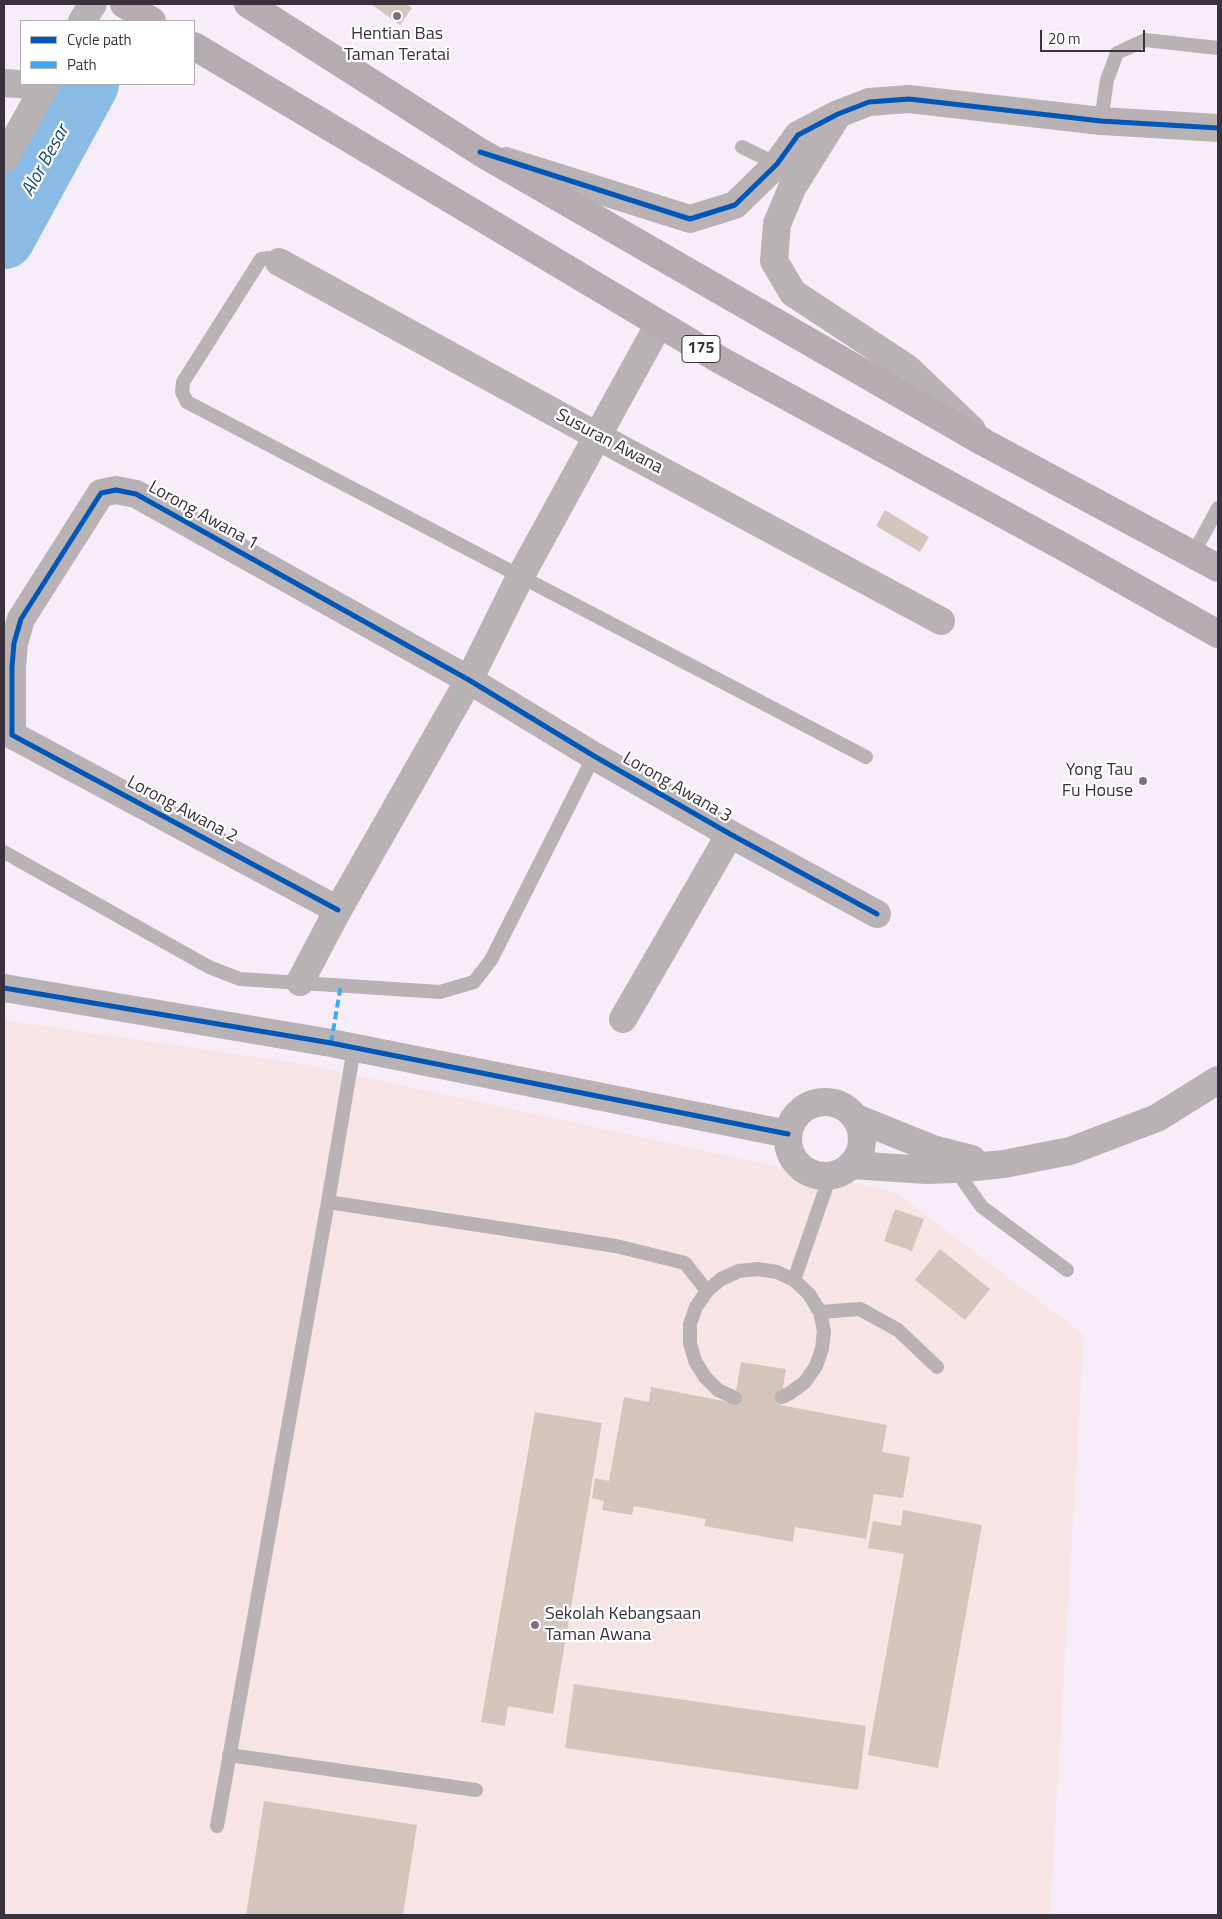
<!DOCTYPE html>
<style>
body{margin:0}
#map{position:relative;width:1222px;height:1919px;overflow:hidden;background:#f6edf9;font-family:"Titillium Web",sans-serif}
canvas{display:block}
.frame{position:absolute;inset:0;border:5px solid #39313b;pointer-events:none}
.legend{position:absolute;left:20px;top:20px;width:175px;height:65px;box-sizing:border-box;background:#fff;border:1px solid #b0adb1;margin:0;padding:6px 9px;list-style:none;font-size:15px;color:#39313b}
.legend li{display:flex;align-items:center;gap:10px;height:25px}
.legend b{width:25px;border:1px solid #b0adb1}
.scale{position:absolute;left:1040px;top:30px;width:105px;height:22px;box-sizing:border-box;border:2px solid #39313b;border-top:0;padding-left:6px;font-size:15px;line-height:18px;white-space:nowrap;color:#39313b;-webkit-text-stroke:4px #fff;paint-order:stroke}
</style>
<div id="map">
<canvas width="1222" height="1919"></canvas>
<div class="frame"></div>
<ul class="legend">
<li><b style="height:6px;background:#0057b8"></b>Cycle path</li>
<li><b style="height:6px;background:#3fa9f5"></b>Path</li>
</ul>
<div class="scale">20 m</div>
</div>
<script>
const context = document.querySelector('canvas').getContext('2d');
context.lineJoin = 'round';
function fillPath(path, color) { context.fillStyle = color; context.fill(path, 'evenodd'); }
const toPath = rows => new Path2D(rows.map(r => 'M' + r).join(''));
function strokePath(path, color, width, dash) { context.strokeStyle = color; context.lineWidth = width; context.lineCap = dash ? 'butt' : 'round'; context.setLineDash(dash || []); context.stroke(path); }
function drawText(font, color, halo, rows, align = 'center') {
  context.font = font + ' "Titillium Web",sans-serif'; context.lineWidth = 4.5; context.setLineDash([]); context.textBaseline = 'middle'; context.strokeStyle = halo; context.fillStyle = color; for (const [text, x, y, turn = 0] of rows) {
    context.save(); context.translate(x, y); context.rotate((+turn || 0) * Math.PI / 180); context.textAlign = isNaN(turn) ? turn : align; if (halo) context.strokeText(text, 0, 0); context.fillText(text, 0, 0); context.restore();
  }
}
fillPath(toPath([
 [4,1020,304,1064,895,1192,1084,1335,1050,1915,4,1915]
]), '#f7e5e6');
strokePath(toPath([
 [4,238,88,84]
]), '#8abbe5', 62);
fillPath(toPath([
 [371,4,406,4,412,8,400,25],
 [885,510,929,537,920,552,876,526],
 [895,1209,924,1219,912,1251,884,1241],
 [940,1249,990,1289,965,1320,915,1280],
 [741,1362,786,1369,780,1405,887,1425,882,1452,910,1457,903,1498,874,1494,866,1539,795,1527,793,1542,704,1526,706,1519,634,1506,632,1515,602,1510,604,1501,592,1498,595,1478,609,1481,624,1397,649,1402,651,1387,734,1403],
 [535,1412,602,1423,553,1714,508,1706,505,1726,481,1722],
 [903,1510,982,1525,938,1768,868,1755,904,1554,868,1548,873,1521,901,1526],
 [574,1684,866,1726,858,1790,565,1748],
 [264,1801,417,1825,403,1915,246,1915]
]), '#d3c5bc');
strokePath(toPath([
 [1101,121,1107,80,1117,53,1145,40,1218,48],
 [742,147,777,164],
 [279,262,269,258,261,259,183,382,182,392,187,402,866,757],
 [1193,554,1218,508],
 [4,852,209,967,240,979,440,992,474,982,491,960,594,756],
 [955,1169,982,1207,1067,1270],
 [328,1202,354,1048],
 [794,1280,830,1176],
 [820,1312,860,1309,898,1330,937,1367],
 [735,1398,718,1390,705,1377,695,1361,690,1343,690,1324,696,1307,707,1291,721,1279,739,1271,758,1269,777,1272,794,1280,809,1294,820,1312,824,1331,822,1349,816,1366,805,1382,790,1393,782,1397],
 [229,1755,476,1790],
 [217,1826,328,1202,616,1246,685,1263,707,1291]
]), '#b8b2b4', 14);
strokePath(toPath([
 [82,21,93,4],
 [4,83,45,86],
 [837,116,792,188,777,224,774,261,793,293,907,368,972,430],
 [4,159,46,84],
 [506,161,690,219,735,205,777,164,798,135,838,114,869,102,909,99,1101,121,1218,128],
 [279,262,599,437,941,621],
 [338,910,12,735,12,667,14,643,21,619,101,493,116,490,136,494,469,680,594,756,730,834,877,914],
 [300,982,338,910,469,680,520,577,659,324],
 [4,988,331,1043,788,1134],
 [623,1019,730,834],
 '788 1139a37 37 0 1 1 74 0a37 37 0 1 1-74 0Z',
 [856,1118,933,1149,972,1159],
 [852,1165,926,1170,955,1169,1004,1164,1070,1151,1157,1118,1218,1080]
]), '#b8b2b4', 28);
strokePath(toPath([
 [124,4,152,21],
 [248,4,480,152,985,443,1218,568],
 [194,46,720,360,1069,550,1218,634]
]), '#b4acb0', 28);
strokePath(toPath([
 [331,1043,341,984]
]), '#3fa9f5', 4, [8, 4]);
strokePath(toPath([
 [480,152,690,219,735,205,777,164,798,135,838,114,869,102,909,99,1101,121,1218,128],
 [338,910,12,735,12,667,14,643,21,619,101,493,116,490,136,494,469,680,594,756,730,834,877,914],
 [4,988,331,1043,788,1134]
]), '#0057b8', 5);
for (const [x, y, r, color] of [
 [397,16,5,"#7b737e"],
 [1143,781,5,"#7b737e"],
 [535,1625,5,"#7b737e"]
]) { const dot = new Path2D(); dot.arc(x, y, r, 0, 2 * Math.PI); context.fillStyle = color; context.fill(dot); strokePath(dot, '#fff', 2); }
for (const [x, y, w] of [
 [701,349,38]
]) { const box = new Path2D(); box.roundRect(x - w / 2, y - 13.5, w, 27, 4); context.fillStyle = '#fff'; context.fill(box); strokePath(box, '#39313b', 1); }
drawText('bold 16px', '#39313b', null, [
 ["175",701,349]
]);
drawText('18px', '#39313b', '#fff', [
 ["Hentian Bas",397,35],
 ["Taman Teratai",397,56],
 ["Yong Tau",1133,771,"right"],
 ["Fu House",1133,792,"right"],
 ["Sekolah Kebangsaan",545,1615,"left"],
 ["Taman Awana",545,1636,"left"]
]);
drawText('18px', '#39313b', '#fff', [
 ["Susuran Awana",609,442,28],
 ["Lorong Awana 1",203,516,29],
 ["Lorong Awana 3",677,788,30],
 ["Lorong Awana 2",182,810,28]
]);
drawText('italic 19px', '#174d72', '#fff', [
 ["Alor Besar",46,161,-61]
]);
</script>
